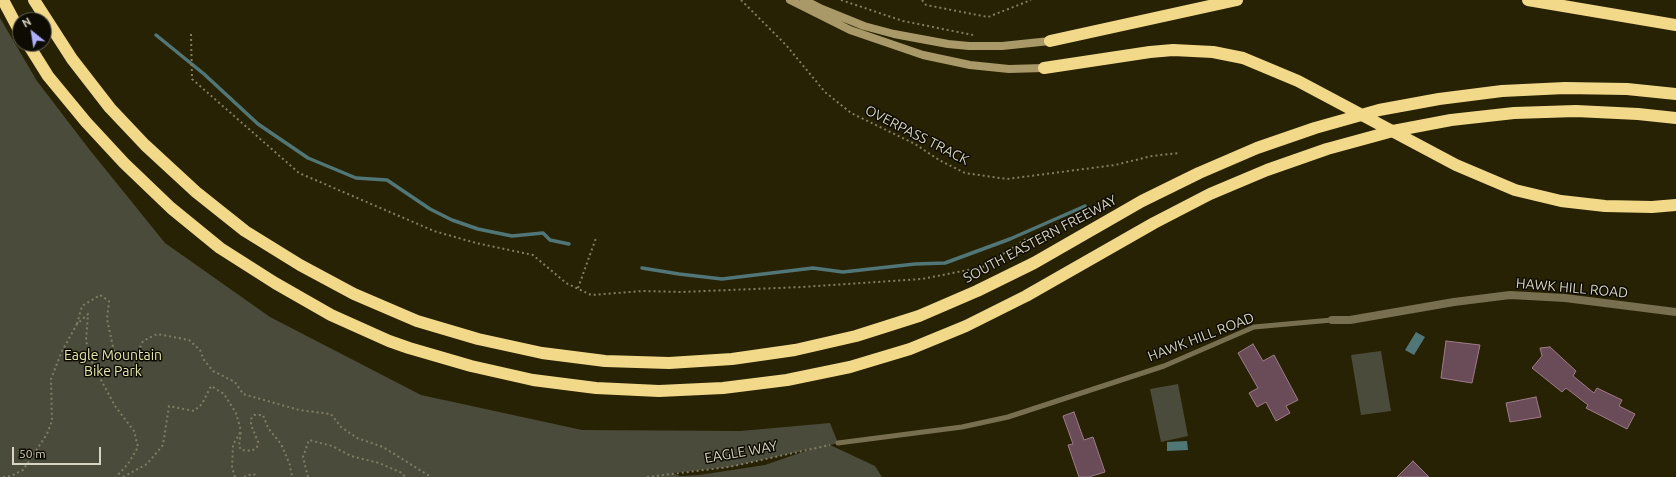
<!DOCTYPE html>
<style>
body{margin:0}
#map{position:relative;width:1676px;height:477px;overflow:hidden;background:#282204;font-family:Ubuntu,sans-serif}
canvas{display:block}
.north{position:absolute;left:12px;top:12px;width:40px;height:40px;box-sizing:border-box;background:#0e0c02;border:1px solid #5e5c4f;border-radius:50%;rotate:330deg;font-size:11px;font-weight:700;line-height:16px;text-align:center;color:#d7d4c3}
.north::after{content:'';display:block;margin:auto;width:14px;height:18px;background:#afaefa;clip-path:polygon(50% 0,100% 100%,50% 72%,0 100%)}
.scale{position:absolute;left:12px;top:447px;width:89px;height:18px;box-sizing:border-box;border:2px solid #d7d4c3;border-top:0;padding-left:5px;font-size:12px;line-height:14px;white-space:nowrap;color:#d7d4c3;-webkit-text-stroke:3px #0e0c02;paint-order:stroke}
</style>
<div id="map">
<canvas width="1676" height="477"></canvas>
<div class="north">N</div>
<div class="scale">50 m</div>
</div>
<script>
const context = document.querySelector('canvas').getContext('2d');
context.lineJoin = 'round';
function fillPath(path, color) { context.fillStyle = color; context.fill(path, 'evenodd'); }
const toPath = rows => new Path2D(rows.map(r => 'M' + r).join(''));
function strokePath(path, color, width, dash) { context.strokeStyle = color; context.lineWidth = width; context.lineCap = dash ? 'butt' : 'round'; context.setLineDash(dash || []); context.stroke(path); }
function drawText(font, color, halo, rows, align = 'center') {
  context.font = font + ' Ubuntu,sans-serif'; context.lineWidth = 3; context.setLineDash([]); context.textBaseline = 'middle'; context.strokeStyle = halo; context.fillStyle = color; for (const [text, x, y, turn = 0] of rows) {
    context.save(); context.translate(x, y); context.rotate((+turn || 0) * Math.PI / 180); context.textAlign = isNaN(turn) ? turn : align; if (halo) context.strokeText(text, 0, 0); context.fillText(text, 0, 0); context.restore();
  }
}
fillPath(toPath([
 [0,18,37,81,89,149,165,243,270,317,421,395,582,430,740,431,830,423,838,443,830,445,875,466,882,477,0,477],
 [811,449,765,465,699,475,680,476,673,473,729,467],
 [1381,351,1391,411,1361,415,1351,355],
 [1178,384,1188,436,1161,442,1150,389]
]), '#4a4b3a');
fillPath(toPath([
 [1416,332,1425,337,1414,355,1405,350],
 [1187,441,1188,450,1167,451,1167,442]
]), '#507678');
strokePath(toPath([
 [156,35,204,74,258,124,308,158,356,178,387,180,430,209,452,220,478,229,512,236,543,233,550,240,569,244],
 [642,268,679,274,722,279,813,268,843,272,915,264,945,263,1010,239,1085,206]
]), '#507678', 3.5);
const building = toPath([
 [1446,341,1480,345,1472,383,1441,378,1446,341],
 [1253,344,1263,361,1274,355,1298,400,1286,406,1290,413,1276,421,1266,402,1257,407,1249,393,1258,388,1238,353,1253,344],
 [1550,347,1576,371,1573,376,1594,393,1597,388,1622,400,1619,406,1635,414,1627,429,1586,408,1588,405,1566,388,1562,392,1532,368,1542,356,1540,348,1550,347],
 [1536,397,1541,417,1510,422,1506,403,1536,397],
 [1074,412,1084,440,1093,437,1105,472,1089,477,1079,477,1068,445,1073,444,1063,416,1074,412],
 [1413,461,1429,477,1397,477,1413,461]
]);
fillPath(building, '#6a4b58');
strokePath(building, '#9e7c8a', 1);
strokePath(toPath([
 [741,0,786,45,825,92,851,113,915,144,939,160,965,173,1007,179,1115,165,1152,156,1179,153],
 [841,0,903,21,973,35],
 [922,0,926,5,988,17,1031,0],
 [191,34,192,79,299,173,434,231,476,243,533,255,566,283,591,295,643,291,681,292,802,287,922,279,983,267,1026,239,1049,234,1057,235],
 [578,288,596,238],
 [77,324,82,306,100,295,109,301,107,319,116,361,123,373,129,377,134,370,136,356,143,341,157,334,189,340,200,350,204,360,213,371,235,382,243,394,299,410,331,414,341,427,357,438,383,447,431,477],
 [3,477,11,476,23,470,47,434,52,421,51,379,62,351,77,324,88,314,86,341,93,365,115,406,134,431,138,447,128,464,116,477],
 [123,477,147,464,163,445,169,406,194,411,202,404,211,386,224,394,236,413,241,431],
 [235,477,232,468,233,445,241,431,239,446,241,450,252,451,257,447,258,442,251,425,251,419,254,415,263,415,268,428,281,444,290,465,291,473,293,477],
 [244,477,252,474,256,475,256,477],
 [308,477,303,457,309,440,332,446,351,456,379,463,402,473,405,477],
 [647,477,729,467,830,445]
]), '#817d65', 2, [2, 3]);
strokePath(toPath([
 [838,443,962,427,1008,417,1164,366,1254,327,1332,320]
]), '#786e50', 5);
strokePath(toPath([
 [1332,320,1350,320,1454,302,1510,295,1565,298,1676,312]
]), '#786e50', 8);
strokePath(toPath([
 [790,0,850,30,923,55,970,65,1009,69,1044,68],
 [804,0,822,9,864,26,894,34,948,44,969,46,1002,46,1050,41]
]), '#a99968', 8);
strokePath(toPath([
 [3,0,20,32],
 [34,0,72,59,110,108,145,145,196,192,245,231,300,265,354,294,417,321,478,339,542,353,605,361,669,363,732,359,795,350,856,336,919,316,977,291,1034,263,1142,201,1199,173,1257,148,1315,128,1379,110,1439,99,1502,91,1565,88,1627,89,1676,94],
 [1528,0,1676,25],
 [1050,41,1237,0],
 [28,44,48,76,86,122,124,163,171,208,220,248,275,283,331,315,389,341,409,348,471,366,533,380,596,388,659,391,723,388,787,380,850,367,910,349,966,326,1026,296,1154,223,1210,194,1267,170,1327,149,1393,131,1451,120,1514,113,1576,111,1638,114,1676,118],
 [1044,68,1150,52,1173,50,1213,52,1243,58,1298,81,1456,165,1515,190,1561,201,1605,206,1652,207,1676,205]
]), '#f2d98a', 12);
drawText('14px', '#d7d4c3', '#0e0c02', [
 ["OVERPASS TRACK",917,135,27],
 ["SOUTH EASTERN FREEWAY",1040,239,-28],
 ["HAWK HILL ROAD",1572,288,5],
 ["HAWK HILL ROAD",1201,337,-21],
 ["EAGLE WAY",741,452,-10]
]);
drawText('14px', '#e5e8b0', '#0e0c02', [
 ["Eagle Mountain",113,355],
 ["Bike Park",113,371]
]);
</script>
